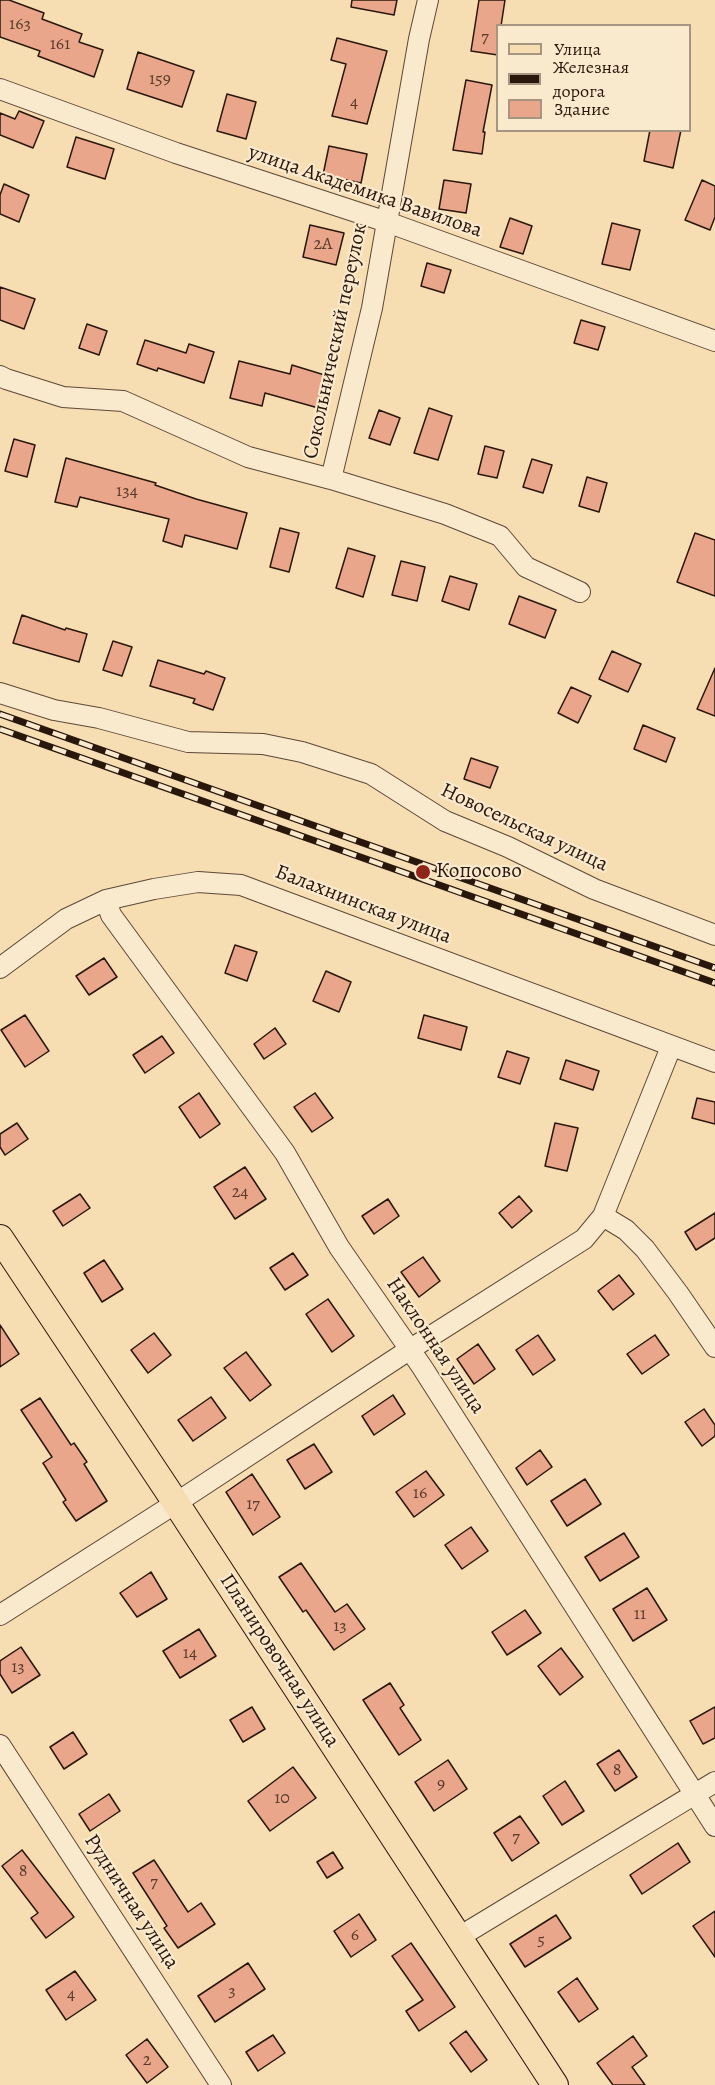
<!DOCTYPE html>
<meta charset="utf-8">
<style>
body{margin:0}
#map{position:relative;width:715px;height:2085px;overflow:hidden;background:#f6ddb2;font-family:Alegreya,serif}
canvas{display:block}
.legend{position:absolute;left:496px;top:24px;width:195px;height:108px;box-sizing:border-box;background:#f9e9cd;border:2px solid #a69580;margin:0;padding:8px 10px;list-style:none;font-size:18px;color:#29170c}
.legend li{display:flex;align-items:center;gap:12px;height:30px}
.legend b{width:30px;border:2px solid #a69580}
</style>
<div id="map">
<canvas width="715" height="2085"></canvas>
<ul class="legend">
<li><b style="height:8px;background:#f6ddb2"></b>Улица</li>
<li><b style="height:8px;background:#29170c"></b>Железная дорога</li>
<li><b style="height:16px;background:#eaa68a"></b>Здание</li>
</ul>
</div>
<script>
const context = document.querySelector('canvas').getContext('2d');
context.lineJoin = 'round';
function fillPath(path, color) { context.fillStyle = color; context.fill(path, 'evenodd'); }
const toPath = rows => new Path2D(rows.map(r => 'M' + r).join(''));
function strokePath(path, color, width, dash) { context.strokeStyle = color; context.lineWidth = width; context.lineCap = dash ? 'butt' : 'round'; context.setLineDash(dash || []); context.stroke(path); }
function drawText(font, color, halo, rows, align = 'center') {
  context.font = font + ' Alegreya,serif'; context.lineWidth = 4.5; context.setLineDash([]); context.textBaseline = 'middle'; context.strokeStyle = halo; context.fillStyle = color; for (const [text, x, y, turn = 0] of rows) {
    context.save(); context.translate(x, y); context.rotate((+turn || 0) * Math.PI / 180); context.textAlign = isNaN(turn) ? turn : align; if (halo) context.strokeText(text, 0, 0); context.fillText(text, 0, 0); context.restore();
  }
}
const building = toPath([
 [0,0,9,0,44,13,42,19,82,34,79,42,103,50,94,77,38,56,40,51,0,37,0,0],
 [352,0,397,0,394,15,351,7,352,0],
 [479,0,505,0,501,26,498,26,498,55,471,51,479,0],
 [337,38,387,51,367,124,332,116,346,64,331,60,337,38],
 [138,52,194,71,182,107,127,89,138,52],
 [466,80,492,85,483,132,485,132,482,154,453,150,466,80],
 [227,94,256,102,246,139,217,131,227,94],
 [19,111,44,121,33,148,0,135,0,113,15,119,19,111],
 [650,130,681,130,673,168,644,161,650,130],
 [76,137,114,149,105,179,67,167,76,137],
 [329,146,367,154,361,183,323,175,329,146],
 [444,180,471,184,466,213,439,209,444,180],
 [702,180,715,186,715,217,710,230,685,220,702,180],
 [4,184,29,195,19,222,0,214,0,195,4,184],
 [510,218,532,226,523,254,500,247,510,218],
 [612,223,640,230,630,270,602,264,612,223],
 [310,225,344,233,336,265,303,257,310,225],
 [427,263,451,270,444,293,421,286,427,263],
 [0,287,35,299,24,329,0,320,0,287],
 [581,320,605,327,598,350,574,343,581,320],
 [87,324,107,331,99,355,79,348,87,324],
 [145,340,186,353,189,344,214,352,204,383,158,368,157,371,137,364,145,340],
 [239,361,290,374,292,365,331,377,322,409,265,393,262,406,230,398,239,361],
 [429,408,452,416,438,460,414,453,429,408],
 [379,410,400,418,390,445,369,438,379,410],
 [14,439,35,445,27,477,5,471,14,439],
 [485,446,504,451,497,478,478,474,485,446],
 [66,458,156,483,155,485,196,499,247,513,237,549,185,535,182,547,163,541,169,519,80,497,77,507,55,502,66,458],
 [532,459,552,465,543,493,523,487,532,459],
 [587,477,607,483,599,512,579,506,587,477],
 [280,528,299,533,289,572,270,567,280,528],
 [695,533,715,540,715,596,677,582,695,533],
 [348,548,375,556,363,597,336,588,348,548],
 [401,561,425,567,417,601,392,595,401,561],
 [450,576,477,584,469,610,442,601,450,576],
 [519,596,556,610,545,638,509,624,519,596],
 [22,615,65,630,66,628,87,634,79,662,13,643,22,615],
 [113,641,132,647,122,676,103,670,113,641],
 [612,651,641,664,628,692,599,679,612,651],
 [158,660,204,674,206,671,225,678,213,710,193,703,195,699,150,686,158,660],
 [715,668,715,716,697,709,715,668],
 [571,687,591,696,578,723,558,713,571,687],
 [643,725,675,738,666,762,634,749,643,725],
 [471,758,498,767,490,788,464,779,471,758],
 [235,945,257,952,247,981,225,973,235,945],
 [104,958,117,977,89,995,76,976,104,958],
 [326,971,351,982,339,1012,313,1001,326,971],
 [25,1015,49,1051,25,1067,1,1030,25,1015],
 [424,1015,467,1027,461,1050,418,1038,424,1015],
 [275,1028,286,1044,264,1059,254,1044,275,1028],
 [162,1036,174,1053,145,1073,133,1055,162,1036],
 [507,1051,529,1058,520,1084,498,1077,507,1051],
 [566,1060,599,1071,593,1090,560,1079,566,1060],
 [199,1093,220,1124,200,1138,179,1107,199,1093],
 [315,1093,333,1118,312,1132,294,1107,315,1093],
 [697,1098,715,1102,715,1124,692,1118,697,1098],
 [17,1123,28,1139,5,1155,0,1147,0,1134,17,1123],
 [555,1123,578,1128,567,1171,545,1166,555,1123],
 [245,1167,266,1199,235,1219,214,1187,245,1167],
 [80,1194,90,1208,63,1226,53,1211,80,1194],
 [519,1196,532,1211,512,1228,499,1213,519,1196],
 [388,1199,399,1216,374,1234,362,1216,388,1199],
 [715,1213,715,1238,696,1250,685,1232,715,1213],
 [293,1253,308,1275,285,1290,270,1268,293,1253],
 [423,1257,440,1281,419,1297,401,1272,423,1257],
 [104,1260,123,1289,102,1302,84,1273,104,1260],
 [619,1275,634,1294,613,1310,598,1291,619,1275],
 [328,1299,354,1336,332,1352,306,1314,328,1299],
 [0,1325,19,1354,0,1367,0,1325],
 [154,1333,171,1355,148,1373,131,1350,154,1333],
 [538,1335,555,1360,533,1375,516,1350,538,1335],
 [655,1335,669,1355,642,1374,627,1354,655,1335],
 [478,1344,495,1369,474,1384,457,1359,478,1344],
 [246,1352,271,1385,250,1401,224,1368,246,1352],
 [393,1395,405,1414,374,1435,362,1416,393,1395],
 [211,1397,226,1418,193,1441,178,1420,211,1397],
 [40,1398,71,1445,74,1443,87,1462,84,1464,107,1501,76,1521,63,1502,66,1500,43,1463,52,1457,21,1410,40,1398],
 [704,1409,715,1425,715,1436,702,1446,685,1422,704,1409],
 [314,1444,332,1472,305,1489,287,1460,314,1444],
 [540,1450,552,1467,527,1485,516,1468,540,1450],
 [426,1471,444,1495,414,1517,396,1492,426,1471],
 [252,1474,280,1517,253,1535,226,1492,252,1474],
 [585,1479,601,1504,567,1526,551,1501,585,1479],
 [471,1527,488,1551,462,1569,445,1545,471,1527],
 [624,1533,639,1557,600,1581,585,1557,624,1533],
 [301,1563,335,1612,347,1604,365,1629,334,1650,306,1610,303,1612,279,1577,301,1563],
 [151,1572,167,1599,137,1617,120,1593,151,1572],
 [647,1588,667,1620,633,1641,613,1609,647,1588],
 [525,1610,541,1633,507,1655,492,1632,525,1610],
 [199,1629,216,1656,180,1678,163,1651,199,1629],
 [21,1647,40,1675,12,1693,0,1674,0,1661,21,1647],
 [561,1648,583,1677,560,1695,538,1666,561,1648],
 [390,1683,404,1705,400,1708,421,1740,399,1755,363,1700,390,1683],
 [252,1707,265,1729,243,1742,230,1720,252,1707],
 [715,1707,715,1738,703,1744,690,1721,715,1707],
 [73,1732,87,1754,64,1769,50,1747,73,1732],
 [619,1750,637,1777,615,1791,597,1764,619,1750],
 [448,1760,467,1789,434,1811,415,1782,448,1760],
 [293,1767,316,1798,270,1831,248,1801,293,1767],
 [565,1781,584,1811,562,1825,543,1796,565,1781],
 [109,1794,120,1811,90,1831,79,1814,109,1794],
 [520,1816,539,1843,512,1861,494,1833,520,1816],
 [678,1843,690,1862,642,1894,630,1875,678,1843],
 [22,1850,74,1917,46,1938,31,1918,38,1913,2,1866,22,1850],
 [333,1852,343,1868,327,1878,317,1862,333,1852],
 [154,1860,188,1912,201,1903,215,1924,178,1948,164,1928,167,1926,133,1873,154,1860],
 [715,1911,715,1957,693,1926,715,1911],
 [359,1914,376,1940,351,1957,334,1931,359,1914],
 [556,1915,571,1938,525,1967,510,1944,556,1915],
 [411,1943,455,2007,419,2031,406,2011,423,2000,392,1956,411,1943],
 [248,1963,265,1989,215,2022,198,1996,248,1963],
 [75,1971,96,2000,66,2020,46,1990,75,1971],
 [577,1978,598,2009,579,2022,558,1992,577,1978],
 [466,2031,487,2060,471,2072,450,2043,466,2031],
 [273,2035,285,2053,258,2071,246,2052,273,2035],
 [633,2036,647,2056,632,2067,645,2085,613,2085,597,2063,633,2036],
 [147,2039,168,2067,147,2083,126,2055,147,2039]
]);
fillPath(building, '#eaa68a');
strokePath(building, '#29170c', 1.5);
const minor = toPath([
 [0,89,176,153,387,222,715,341],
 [0,376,6,379,63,397,123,401,248,457,331,479,445,514,500,536,526,567,580,592],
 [331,479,372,308,419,39,428,0],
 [0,693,54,710,99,718,188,742,263,744,302,752,371,774,445,821,508,847,594,889,715,935],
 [106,900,111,915,285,1153,339,1247,422,1367,715,1826],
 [0,968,66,919,106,900,154,889,198,882,241,885,715,1062],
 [603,1216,626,1230,645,1249,678,1293,715,1347],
 [0,1615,176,1503,409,1350,584,1239,603,1216,671,1047],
 [0,1745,221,2085],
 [459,1937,715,1782]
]);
const major = toPath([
 [0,1238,176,1503,555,2085]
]);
strokePath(minor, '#5c4836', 22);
strokePath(major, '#29170c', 28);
strokePath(minor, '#f9e9cd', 20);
strokePath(major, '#f6ddb2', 26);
const rail = toPath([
 [0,714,715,968],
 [0,729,715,983]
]);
strokePath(rail, '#29170c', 7);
strokePath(rail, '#f9e9cd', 4.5, [14]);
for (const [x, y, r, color] of [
 [423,872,8,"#8f2418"]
]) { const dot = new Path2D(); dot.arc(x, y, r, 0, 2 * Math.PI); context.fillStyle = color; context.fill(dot); strokePath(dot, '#f9e9cd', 2); }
drawText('18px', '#593b2c', null, [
 ["163",20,25],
 ["7",485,38],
 ["161",60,45],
 ["159",160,80],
 ["4",354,103],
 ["2А",323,245],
 ["134",127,492],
 ["24",240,1193],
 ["16",420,1494],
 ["17",253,1505],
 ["11",640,1615],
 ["13",340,1627],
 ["14",190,1654],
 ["13",18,1668],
 ["8",617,1771],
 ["9",441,1785],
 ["10",282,1799],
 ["7",516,1838],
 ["8",23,1872],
 ["7",154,1883],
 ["6",355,1936],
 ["5",541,1941],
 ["3",232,1992],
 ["4",71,1995],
 ["2",147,2061]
]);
drawText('21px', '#29170c', '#f9e9cd', [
 ["улица Академика Вавилова",365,192,19],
 ["Сокольнический переулок",336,341,-78],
 ["Новосельская улица",524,828,25],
 ["Балахнинская улица",363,905,21],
 ["Наклонная улица",435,1346,56],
 ["Планировочная улица",279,1661,57],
 ["Рудничная улица",131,1902,57]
]);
drawText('21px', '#29170c', '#f9e9cd', [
 ["Копосово",436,872]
], 'left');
</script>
